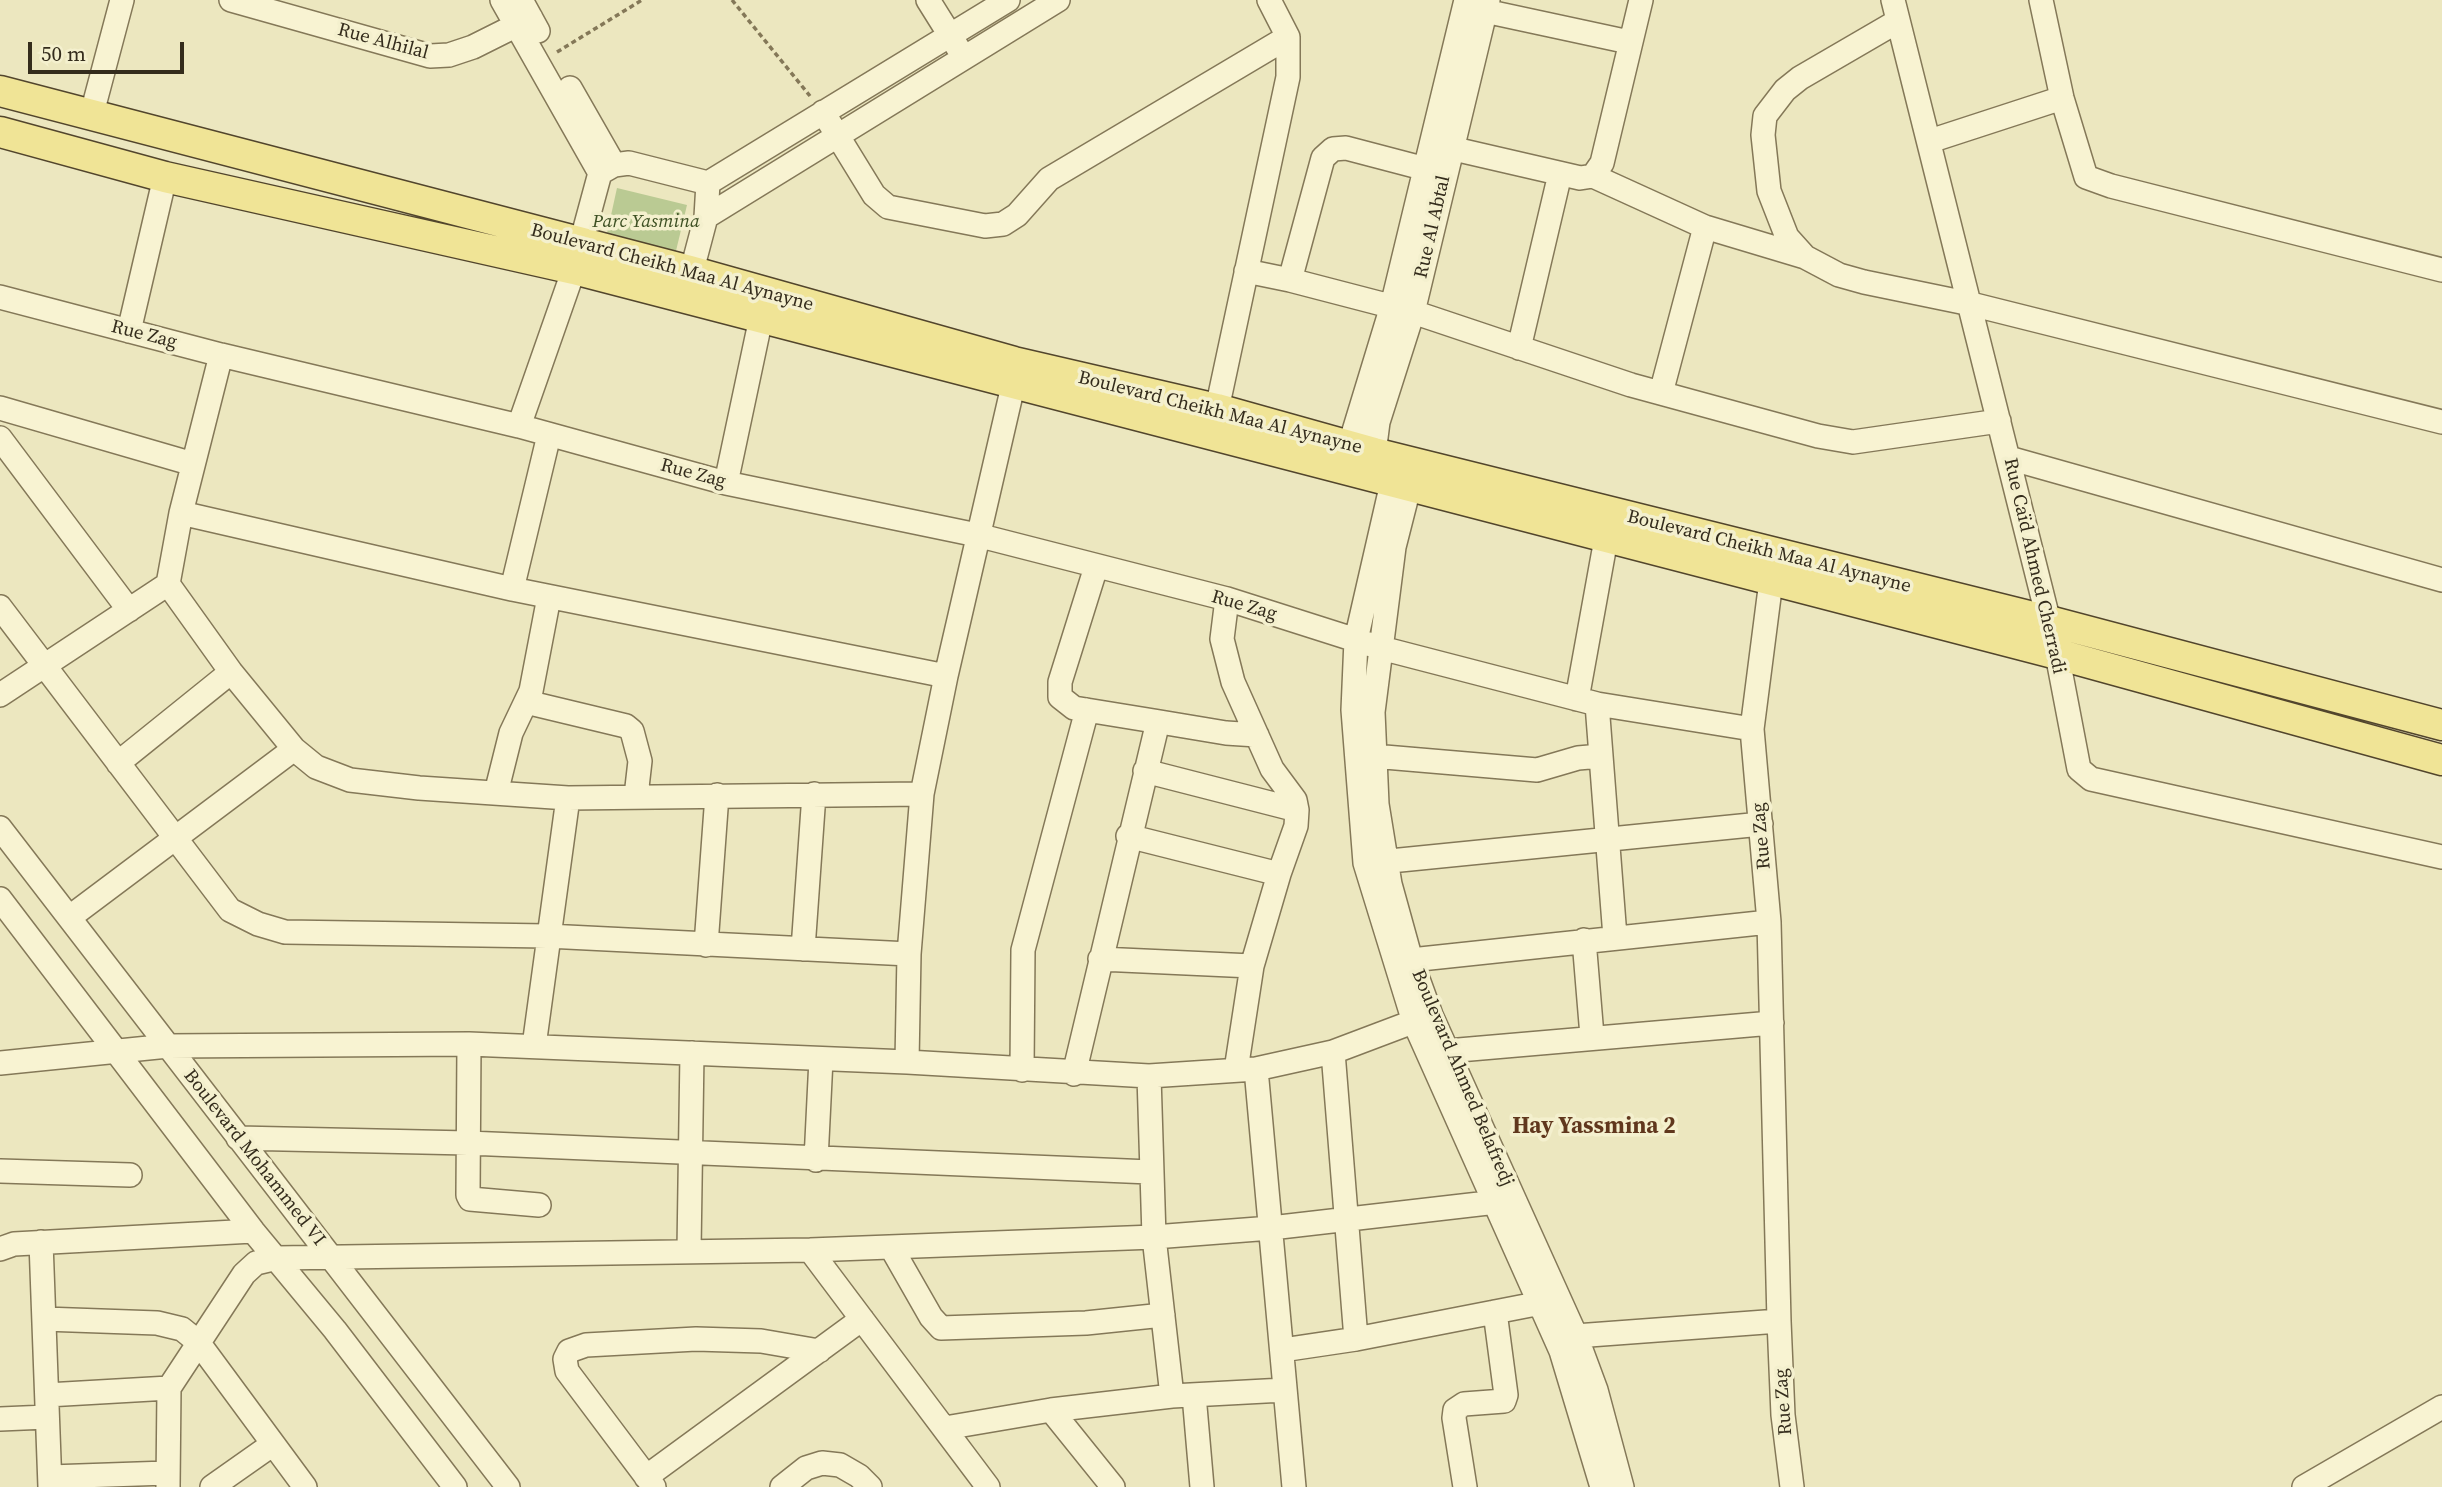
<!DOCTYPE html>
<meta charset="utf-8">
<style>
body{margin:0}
#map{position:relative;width:2442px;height:1487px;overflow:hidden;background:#ece7bf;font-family:"Source Serif 4",serif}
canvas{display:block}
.scale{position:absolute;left:28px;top:42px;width:156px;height:32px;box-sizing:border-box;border:4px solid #342c1c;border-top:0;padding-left:9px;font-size:21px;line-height:24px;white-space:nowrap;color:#342c1c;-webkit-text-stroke:5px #f4f0ce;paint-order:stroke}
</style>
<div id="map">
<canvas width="2442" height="1487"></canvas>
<div class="scale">50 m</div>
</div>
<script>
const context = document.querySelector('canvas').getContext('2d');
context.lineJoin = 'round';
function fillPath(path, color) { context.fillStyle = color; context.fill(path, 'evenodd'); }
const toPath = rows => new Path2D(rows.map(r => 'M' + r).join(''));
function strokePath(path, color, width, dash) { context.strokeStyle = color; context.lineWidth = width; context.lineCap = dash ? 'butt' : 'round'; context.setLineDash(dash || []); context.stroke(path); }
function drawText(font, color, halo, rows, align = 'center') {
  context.font = font + ' "Source Serif 4",serif'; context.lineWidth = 7; context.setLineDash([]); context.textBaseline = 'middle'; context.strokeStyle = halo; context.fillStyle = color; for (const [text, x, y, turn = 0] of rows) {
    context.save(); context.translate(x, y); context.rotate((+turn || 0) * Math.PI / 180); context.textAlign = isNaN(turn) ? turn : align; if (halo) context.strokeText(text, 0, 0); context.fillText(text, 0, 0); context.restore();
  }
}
fillPath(toPath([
 [617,188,687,205,675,255,606,238]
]), '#baca93');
const minor = toPath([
 [231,0,430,56,449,55,473,47,531,18],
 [502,0,600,173],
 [521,0,538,31],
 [928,0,958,48],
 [1893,0,2057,654,2079,769,2091,779,2442,857],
 [2041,0,2062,98,2086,177,2111,186,2442,270],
 [1471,8,1629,42],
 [1898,21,1800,78,1785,90,1765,116,1763,135,1769,191,1787,237,1805,257,1839,275,1864,282,1971,304,2442,422],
 [570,88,614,165],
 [823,112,874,195,888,207,985,226,1003,224,1017,215,1049,179,1288,37],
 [92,113,122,0],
 [1930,141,2062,98],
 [1437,145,1580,178,1593,176,1602,163,1641,0],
 [1426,169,1346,148,1333,149,1323,158,1290,280,1413,312,1631,385,1818,436,1853,442,1999,421],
 [1593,176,1705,227,1805,257],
 [708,183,1008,0],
 [706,217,1058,0],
 [1246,271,1290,280],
 [0,297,221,355,519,426,726,483,977,535,1227,599,1381,648,1597,704,1752,729,1769,922,1779,1321,1783,1415,1792,1487],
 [129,331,165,177],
 [1519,348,1560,174],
 [221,355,181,513,168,584,231,672,294,749,316,767,350,780,419,788,568,798,922,794],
 [1661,393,1705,227],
 [0,408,193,464],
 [1217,409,1288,77,1288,37,1269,0],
 [519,426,574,269,600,173,614,165,629,163,708,183,706,217,688,285],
 [0,438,129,610],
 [1350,444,1392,306,1466,0],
 [1374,453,1378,422,1413,312,1488,0],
 [2009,458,2442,580],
 [726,483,761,318],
 [1392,483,1356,640,1353,710,1365,863,1414,1022,1561,1351,1602,1487],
 [1409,488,1394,547,1373,712,1377,804,1390,884,1411,960,1431,1015,1576,1336,1596,1390,1622,1487],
 [181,513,512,589,946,676],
 [512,589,549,435],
 [1227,599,1222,639,1233,682,1272,769,1295,800,1297,810,1296,826,1279,874,1252,966,1236,1070],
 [0,607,230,910,258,924,285,932,547,936,909,954],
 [0,695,168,584],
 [1577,699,1606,539],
 [526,702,626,726,632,731,640,761,636,796],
 [1597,704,1615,937],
 [1154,721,1226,733,1257,735],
 [1752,729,1771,581],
 [1373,756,1537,770,1578,758,1601,756],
 [118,763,231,672],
 [1145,771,1297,810],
 [496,793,511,733,531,691,549,597],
 [0,828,508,1487],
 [1128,836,1279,874],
 [1370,863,1761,824],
 [0,899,253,1231,335,1330,455,1487],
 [70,917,294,749],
 [1584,940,1592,1036],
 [706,945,717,795],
 [803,949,814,794],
 [1100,959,1252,966],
 [1411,960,1769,922],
 [469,1044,468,1195,470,1199,539,1205],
 [534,1046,568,798],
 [1447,1051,1772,1023],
 [1333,1052,1356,1339,1541,1303],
 [907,1062,909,954,922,794,946,676,1013,386],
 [0,1063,168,1046,469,1044,907,1062,1149,1076,1256,1069,1333,1052,1431,1015],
 [1256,1069,1294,1487],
 [1022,1070,1023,950,1087,710],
 [1074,1074,1156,730,1154,721,1074,708,1060,697,1060,682,1096,567],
 [1149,1076,1154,1237,1172,1396],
 [238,1138,468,1143,1150,1172],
 [816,1160,821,1059],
 [0,1171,130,1175],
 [41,1242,50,1487],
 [891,1247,931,1317,941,1328,1086,1323,1163,1315],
 [0,1249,14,1244,253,1231],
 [689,1250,692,1053],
 [810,1250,988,1487],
 [44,1319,157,1323,182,1329,198,1342,305,1487],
 [1562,1337,1779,1321],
 [1282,1350,1356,1339],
 [47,1395,169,1388],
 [1194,1395,1202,1487],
 [1051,1410,1113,1487],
 [0,1419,47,1417],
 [945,1428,1051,1410,1172,1396,1284,1390],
 [50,1477,167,1473],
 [646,1477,862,1319],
 [168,1487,169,1388,244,1274,256,1263,277,1258,810,1250,1154,1237,1271,1228,1514,1200],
 [212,1487,273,1444],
 [654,1487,567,1371,565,1359,569,1351,586,1345,696,1339,761,1341,819,1351],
 [782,1487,806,1468,822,1463,840,1465,859,1476,870,1487],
 [1465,1487,1454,1418,1455,1410,1464,1404,1504,1401,1506,1395,1495,1312],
 [2304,1487,2442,1407]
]);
const major = toPath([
 [0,91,690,271,1014,362,1217,409,1374,453,2049,621,2442,725],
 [0,132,165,177,574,269,2057,654,2442,760]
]);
strokePath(minor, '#847858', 26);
strokePath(major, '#52452c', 33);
strokePath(toPath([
 [732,0,810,96],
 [557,52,642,0]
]), '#847858', 3.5, [5, 3.5]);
strokePath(minor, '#f8f3d2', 23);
strokePath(major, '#f0e496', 30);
drawText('19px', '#342c1c', '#f4f0ce', [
 ["Rue Alhilal",383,42,15],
 ["Rue Al Abtal",1433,227,-77],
 ["Boulevard Cheikh Maa Al Aynayne",672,268,15],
 ["Rue Zag",144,335,14],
 ["Boulevard Cheikh Maa Al Aynayne",1220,413,14],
 ["Rue Zag",693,474,15],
 ["Boulevard Cheikh Maa Al Aynayne",1769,552,14],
 ["Rue Caïd Ahmed Cherradi",2034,566,77],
 ["Rue Zag",1244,606,16],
 ["Rue Zag",1762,836,-95],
 ["Boulevard Ahmed Belafredj",1462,1078,67],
 ["Boulevard Mohammed VI",254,1158,52],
 ["Rue Zag",1784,1402,-94]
]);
drawText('italic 19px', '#3d5023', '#f4f0ce', [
 ["Parc Yasmina",646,222]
]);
drawText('bold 23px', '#60371d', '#f4f0ce', [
 ["Hay Yassmina 2",1594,1127]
]);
</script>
